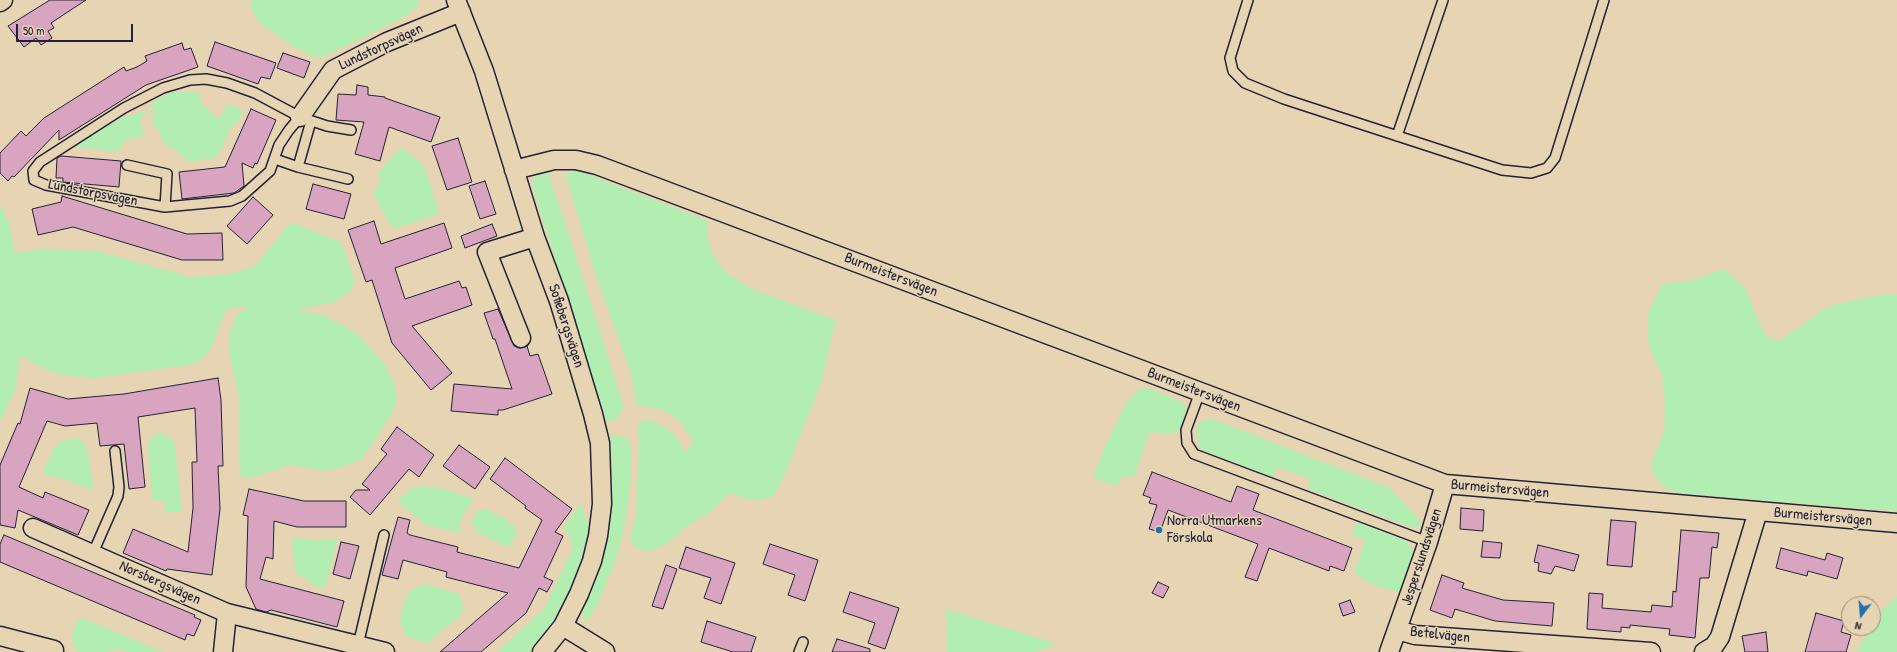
<!DOCTYPE html>
<meta charset="utf-8">
<style>
body{margin:0}
#map{position:relative;width:1897px;height:652px;overflow:hidden;background:#e7d4b2;font-family:"Patrick Hand",sans-serif}
canvas{display:block}
.north{position:absolute;left:1841px;top:596px;width:40px;height:40px;box-sizing:border-box;background:#e7d4b2;border:1px solid #988d82;border-radius:50%;rotate:196deg;font-size:11px;font-weight:700;line-height:16px;text-align:center;color:#22223b}
.north::after{content:'';display:block;margin:auto;width:14px;height:18px;background:#1f6fb2;clip-path:polygon(50% 0,100% 100%,50% 72%,0 100%)}
.scale{position:absolute;left:16px;top:24px;width:117px;height:18px;box-sizing:border-box;border:2px solid #22223b;border-top:0;padding-left:5px;font-size:12px;line-height:14px;white-space:nowrap;color:#22223b;-webkit-text-stroke:3px #e7d4b2;paint-order:stroke}
</style>
<div id="map">
<canvas width="1897" height="652"></canvas>
<div class="north">N</div>
<div class="scale">50 m</div>
</div>
<script>
const context = document.querySelector('canvas').getContext('2d');
context.lineJoin = 'round';
function fillPath(path, color) { context.fillStyle = color; context.fill(path, 'evenodd'); }
const toPath = rows => new Path2D(rows.map(r => 'M' + r).join(''));
function strokePath(path, color, width, dash) { context.strokeStyle = color; context.lineWidth = width; context.lineCap = dash ? 'butt' : 'round'; context.setLineDash(dash || []); context.stroke(path); }
function drawText(font, color, halo, rows, align = 'center') {
  context.font = font + ' "Patrick Hand",sans-serif'; context.lineWidth = 3; context.setLineDash([]); context.textBaseline = 'middle'; context.strokeStyle = halo; context.fillStyle = color; for (const [text, x, y, turn = 0] of rows) {
    context.save(); context.translate(x, y); context.rotate((+turn || 0) * Math.PI / 180); context.textAlign = isNaN(turn) ? turn : align; if (halo) context.strokeText(text, 0, 0); context.fillText(text, 0, 0); context.restore();
  }
}
fillPath(toPath([
 [252,0,418,0,418,5,408,15,323,57,313,57,291,45,264,26,256,18,250,5],
 [172,92,199,92,201,103,218,119,229,104,243,111,236,125,231,126,223,146,215,158,188,162,174,148,168,147,161,139,160,132,153,125,153,101],
 [150,110,140,118,144,136,126,139,119,151,71,147,121,118],
 [401,147,422,164,428,177,439,214,393,229,373,194,381,181,378,173],
 [548,171,623,403,622,411,616,420,606,421,533,189,533,179,539,173],
 [579,171,708,221,707,234,712,254,726,273,754,290,836,320,822,380,787,470,774,496,760,500,745,499,730,493,710,512,684,528,667,544,650,551,635,548,630,539,636,516,639,442,638,422,650,420,661,425,674,434,686,453,694,442,681,423,669,413,655,408,637,406,631,374,595,273,565,173],
 [0,205,9,222,15,253,42,249,97,251,190,277,225,275,254,267,291,222,341,242,355,282,350,292,335,302,296,310,323,315,357,333,383,362,394,383,397,398,392,414,362,459,346,466,325,471,290,465,254,477,244,478,239,473,239,397,229,354,230,331,237,315,248,305,226,310,211,348,202,359,191,365,95,378,62,375,43,368,20,355,15,390,0,422],
 [1723,269,1745,287,1756,315,1765,334,1778,342,1827,307,1873,296,1897,294,1897,511,1681,494,1664,487,1654,476,1651,463,1664,432,1665,402,1662,374,1654,360,1648,341,1648,313,1662,284,1695,280],
 [1149,388,1182,402,1186,405,1186,410,1182,425,1178,431,1171,434,1151,432,1148,436,1136,472,1133,477,1122,476,1118,486,1093,478,1103,451,1126,403,1139,389],
 [1212,419,1390,488,1422,523,1418,527,1410,527,1308,489,1311,479,1277,467,1273,477,1210,454,1200,448,1197,437,1197,426,1202,420],
 [160,433,170,437,175,445,182,512,165,512,164,500,152,500,148,447,150,440,156,434],
 [614,435,625,437,631,445,631,475,626,521,615,563,598,603,587,622,584,619,583,606,598,572,608,534,611,499,612,464,609,436],
 [77,438,83,441,88,453,94,489,90,489,57,477,42,474,55,447,64,440],
 [424,486,440,488,474,499,463,515,459,526,462,532,457,532,426,525,397,501,412,488],
 [581,504,591,534,579,573,560,614,530,652,497,652,544,609,572,550,571,539,563,527],
 [486,509,507,519,509,523,515,527,517,532,511,545,506,547,475,531,477,527,470,523,477,511],
 [1356,523,1361,523,1406,541,1411,546,1413,554,1401,589,1398,592,1371,584,1354,573,1365,541,1352,535],
 [293,537,315,540,338,539,325,587,320,589,305,578,296,574,292,548],
 [421,585,429,585,456,593,462,600,463,608,461,615,427,643,410,638,404,633,401,622,402,607,406,597,412,589],
 [1897,596,1897,652,1857,652,1870,628,1873,628,1873,623,1877,615],
 [946,609,1057,644,1035,652,947,652],
 [80,617,163,652,130,652,117,649,105,652,78,652,72,642,73,631]
]), '#b2edb2');
const building = toPath([
 [50,0,86,0,51,23,54,28,48,31,52,38,41,45,36,38,24,47,8,26,50,0],
 [215,42,276,63,270,79,261,77,258,84,207,66,215,42],
 [182,43,184,50,191,48,198,67,146,85,59,140,59,130,14,177,12,176,8,181,0,173,0,153,21,131,26,136,44,118,124,67,126,71,137,67,147,61,145,56,182,43],
 [283,53,310,62,304,78,277,68,283,53],
 [357,85,368,87,368,95,385,97,385,98,440,117,431,142,389,127,380,161,355,154,364,122,336,120,338,94,356,95,357,85],
 [251,109,276,120,257,164,255,163,253,168,242,163,244,186,234,193,182,199,179,172,225,167,251,109],
 [458,138,472,182,447,190,432,146,458,138],
 [61,156,121,161,119,187,63,182,63,178,56,178,57,158,61,156],
 [485,181,496,214,480,219,469,186,485,181],
 [313,184,351,194,344,219,306,209,313,184],
 [62,196,187,234,222,233,223,260,182,260,73,227,38,235,32,209,61,202,62,196],
 [253,197,273,215,247,244,227,226,253,197],
 [374,221,381,244,444,223,452,248,395,268,405,299,459,281,462,288,466,287,472,305,412,326,452,373,431,390,392,343,372,280,366,282,348,230,374,221],
 [492,224,497,236,465,248,461,236,492,224],
 [498,309,514,346,520,348,527,346,530,356,538,354,552,394,503,410,498,410,498,415,451,411,454,384,512,389,495,339,493,339,484,313,498,309],
 [218,378,221,400,223,466,218,466,220,509,212,575,167,569,166,571,123,553,133,529,188,552,193,508,192,462,197,462,195,408,138,417,145,487,129,489,124,444,100,446,97,423,65,426,47,421,19,487,43,498,45,492,89,510,78,535,18,510,15,528,0,525,0,465,18,423,20,424,30,388,68,399,124,394,218,378],
 [397,427,434,455,419,477,409,469,370,515,350,497,356,490,370,490,362,484,387,454,381,449,397,427],
 [459,445,490,467,475,489,443,466,459,445],
 [505,458,572,509,555,532,563,536,544,577,553,581,547,592,539,588,526,613,481,652,440,652,508,593,446,577,447,572,403,560,398,579,382,575,398,517,410,520,407,533,410,535,458,547,457,552,519,568,542,520,525,508,526,506,490,479,505,458],
 [1152,472,1231,502,1237,486,1259,494,1253,510,1352,548,1344,571,1330,566,1329,571,1269,548,1257,581,1245,577,1258,544,1168,510,1160,532,1149,529,1157,505,1149,503,1151,498,1143,495,1152,472],
 [249,489,304,501,346,501,346,527,297,527,274,521,273,559,266,557,260,579,344,601,337,627,271,610,266,612,256,609,246,587,248,516,243,515,249,489],
 [1461,508,1484,510,1483,531,1460,529,1461,508],
 [1611,520,1636,522,1632,567,1607,565,1611,520],
 [1681,530,1719,533,1717,548,1712,547,1709,578,1700,578,1695,638,1669,635,1670,629,1630,625,1630,628,1621,627,1621,632,1587,629,1589,593,1603,594,1602,608,1651,612,1652,605,1672,607,1673,591,1676,592,1681,530],
 [4,535,195,615,194,617,201,620,194,636,187,634,185,640,0,562,0,544,4,535],
 [1483,541,1502,543,1500,558,1481,557,1483,541],
 [341,542,359,546,350,579,333,574,341,542],
 [770,544,818,560,805,601,788,595,795,575,763,564,770,544],
 [1538,545,1579,555,1574,571,1555,566,1551,574,1538,571,1539,563,1534,562,1538,545],
 [686,547,735,563,721,604,704,598,711,578,679,568,686,547],
 [1781,548,1825,560,1827,553,1843,558,1837,579,1808,571,1807,576,1776,568,1781,548],
 [666,565,677,569,663,609,652,606,666,565],
 [1442,575,1464,583,1462,588,1503,600,1554,603,1552,626,1495,621,1455,609,1452,618,1430,610,1442,575],
 [1158,582,1169,587,1163,598,1152,593,1158,582],
 [850,592,899,608,885,649,868,643,875,623,843,612,850,592],
 [1350,600,1355,612,1343,616,1339,604,1350,600],
 [1816,613,1844,621,1841,632,1851,635,1846,652,1805,652,1816,613],
 [707,621,756,637,751,652,733,652,701,642,707,621],
 [1766,632,1768,652,1745,652,1742,636,1766,632],
 [837,639,870,649,870,652,832,652,837,639]
]);
fillPath(building, '#d8a4bf');
strokePath(building, '#22223b', 1);
const service = toPath([
 [1248,0,1230,58,1233,71,1245,83,1284,99,1502,170,1531,173,1547,168,1555,158,1604,0],
 [206,79,227,83,255,93,300,117,289,130,279,145,270,171,242,196,230,201,165,207,46,185,34,180,33,171,40,162,124,108,163,88,190,80,206,79],
 [306,119,327,126,351,130],
 [1397,136,1443,0],
 [275,159,298,167,311,121],
 [127,165,167,174,165,207],
 [298,167,348,179],
 [1200,392,1186,430,1187,443,1194,454,1428,542],
 [93,553,118,496,119,487,115,451],
 [358,645,384,535],
 [799,652,803,642]
]);
const minor = toPath([
 [456,0,484,71,535,237,559,301,593,414,600,443,602,504,598,536,592,561,579,594,563,626,542,652],
 [0,2,3,0],
 [300,117,333,70,387,42,461,12],
 [514,170,554,160,576,160,597,165,1445,484,1897,523],
 [521,338,487,252,535,237],
 [33,528,227,613,385,652],
 [563,626,605,652],
 [1397,630,1415,635,1651,652],
 [0,636,54,650],
 [223,652,227,613],
 [1389,652,1428,542,1445,484],
 [1704,652,1714,646,1720,637,1758,511]
]);
strokePath(service, '#22223b', 12);
strokePath(minor, '#22223b', 21);
strokePath(service, '#e7d4b2', 9);
strokePath(minor, '#e7d4b2', 18);
for (const [x, y, r, color] of [
 [1159,530,4,"#1f6fb2"]
]) { const dot = new Path2D(); dot.arc(x, y, r, 0, 2 * Math.PI); context.fillStyle = color; context.fill(dot); strokePath(dot, '#e7d4b2', 1.5); }
drawText('15px', '#22223b', '#e7d4b2', [
 ["Lundstorpsvägen",381,47,-25],
 ["Lundstorpsvägen",93,193,11],
 ["Burmeistersvägen",891,275,21],
 ["Sofiebergsvägen",566,326,72],
 ["Burmeistersvägen",1194,390,21],
 ["Burmeistersvägen",1500,489,5],
 ["Burmeistersvägen",1823,517,5],
 ["Jesperslundsvägen",1422,557,-72],
 ["Norsbergsvägen",160,583,24],
 ["Betelvägen",1440,635,6]
]);
drawText('15px', '#22223b', '#e7d4b2', [
 ["Norra Utmarkens",1167,521],
 ["Förskola",1167,538]
], 'left');
</script>
